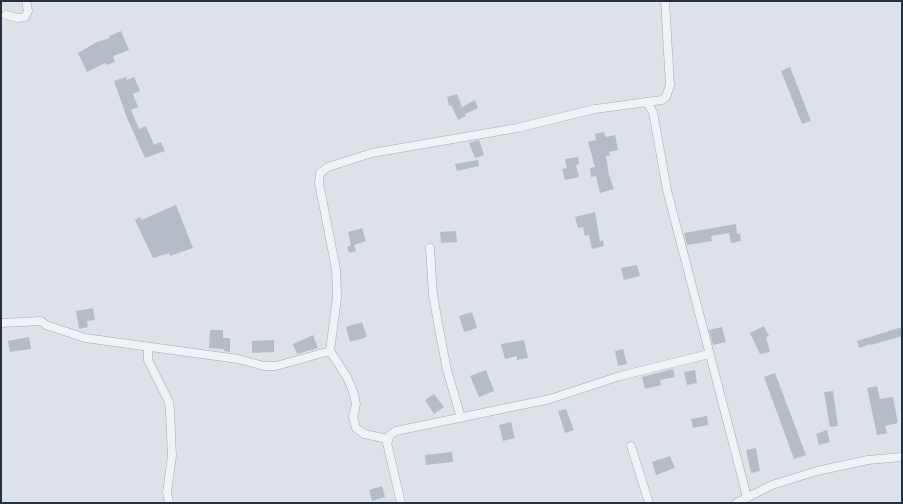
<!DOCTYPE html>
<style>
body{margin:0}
#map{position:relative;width:903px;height:504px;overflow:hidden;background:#dde2e9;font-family:"Exo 2",sans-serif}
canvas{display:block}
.frame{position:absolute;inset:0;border:2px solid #253141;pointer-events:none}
</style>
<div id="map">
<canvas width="903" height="504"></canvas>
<div class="frame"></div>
</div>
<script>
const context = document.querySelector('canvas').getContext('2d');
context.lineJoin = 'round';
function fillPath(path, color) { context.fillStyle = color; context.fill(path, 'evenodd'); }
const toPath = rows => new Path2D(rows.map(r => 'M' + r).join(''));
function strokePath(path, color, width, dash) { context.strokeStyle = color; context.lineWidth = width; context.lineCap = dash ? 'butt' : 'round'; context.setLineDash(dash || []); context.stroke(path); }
fillPath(toPath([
 [121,31,129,50,113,56,115,62,106,65,105,63,87,72,78,53,97,42,110,38,109,36],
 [790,67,811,121,802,124,781,71],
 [126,77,127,80,134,77,140,91,133,94,138,107,131,110,138,127,139,129,146,126,154,145,161,142,165,151,145,158,127,118,114,81],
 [457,94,462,107,475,100,478,108,465,114,466,116,458,120,451,105,449,106,447,97],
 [604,132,606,137,615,135,618,150,609,152,610,155,606,156,609,175,614,189,600,193,596,176,591,177,590,168,595,167,588,142,596,140,595,134],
 [479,140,484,155,475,158,469,143],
 [578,157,579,164,576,165,579,177,565,180,562,169,567,168,565,159],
 [478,160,479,166,457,171,455,164],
 [176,205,193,248,170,256,169,253,153,258,135,220,140,217,141,220],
 [595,212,600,241,603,240,604,246,592,249,589,235,585,236,583,227,578,228,575,217],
 [736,224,737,234,740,233,741,241,731,243,729,233,711,236,712,241,687,245,684,233],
 [362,228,366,241,354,245,356,251,349,253,347,247,351,245,348,232],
 [456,231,457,242,441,243,440,232],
 [637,265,640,276,624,280,621,268],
 [93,308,95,320,87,321,88,327,79,329,76,311],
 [472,312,477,328,464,332,459,316],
 [362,322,367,337,350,342,346,327],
 [764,326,769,336,766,337,770,352,760,354,750,333],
 [722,327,726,342,713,345,709,330],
 [902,327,902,336,871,345,870,344,859,348,857,341],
 [210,330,223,330,223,338,230,338,230,352,224,351,224,349,209,348],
 [313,335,318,348,297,354,293,344],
 [29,337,31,349,10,352,8,341],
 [274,340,274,352,252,353,252,341],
 [524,340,528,358,517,360,517,356,505,359,501,344],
 [623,349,627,364,618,366,615,351],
 [673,369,675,377,660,380,661,385,645,389,642,377],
 [486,370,494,391,479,397,470,376],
 [695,370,697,383,687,385,684,372],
 [775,373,806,455,794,459,764,377],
 [877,386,880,399,893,397,898,423,885,426,887,433,877,435,867,388],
 [833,391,838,426,830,427,824,392],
 [434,394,444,407,434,414,425,400],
 [566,409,574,430,565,433,558,411],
 [707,416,708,425,693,428,691,419],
 [511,422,515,438,503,441,499,425],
 [827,430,830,442,819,445,816,434],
 [756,448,760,471,751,473,746,450],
 [452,452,453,462,426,465,425,455],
 [670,456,675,468,656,475,652,462],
 [382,486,385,497,372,501,369,490]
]), '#b4bcc6');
const minor = toPath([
 [6,15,18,18,25,17,28,11,26,1],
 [647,103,653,112,667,190,747,497],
 [430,248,433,295,440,334,447,370,461,418],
 [1,323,41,321,46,325,85,338,238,359,264,366,276,366,330,351],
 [148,347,148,360,169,402,170,411,172,456,167,492,169,503],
 [388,439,364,434,356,428,353,417,356,404,354,394,347,377,330,351,337,297,336,269,319,183,320,173,328,167,372,153,517,128,595,109,662,100,666,97,670,85,665,1],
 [631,446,649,503],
 [401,503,387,443,390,435,396,431,550,399,620,376,709,354],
 [736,503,772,485,817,471,868,460,902,457]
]);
strokePath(minor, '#a2a9b3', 9);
strokePath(minor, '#f0f3f6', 8);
</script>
